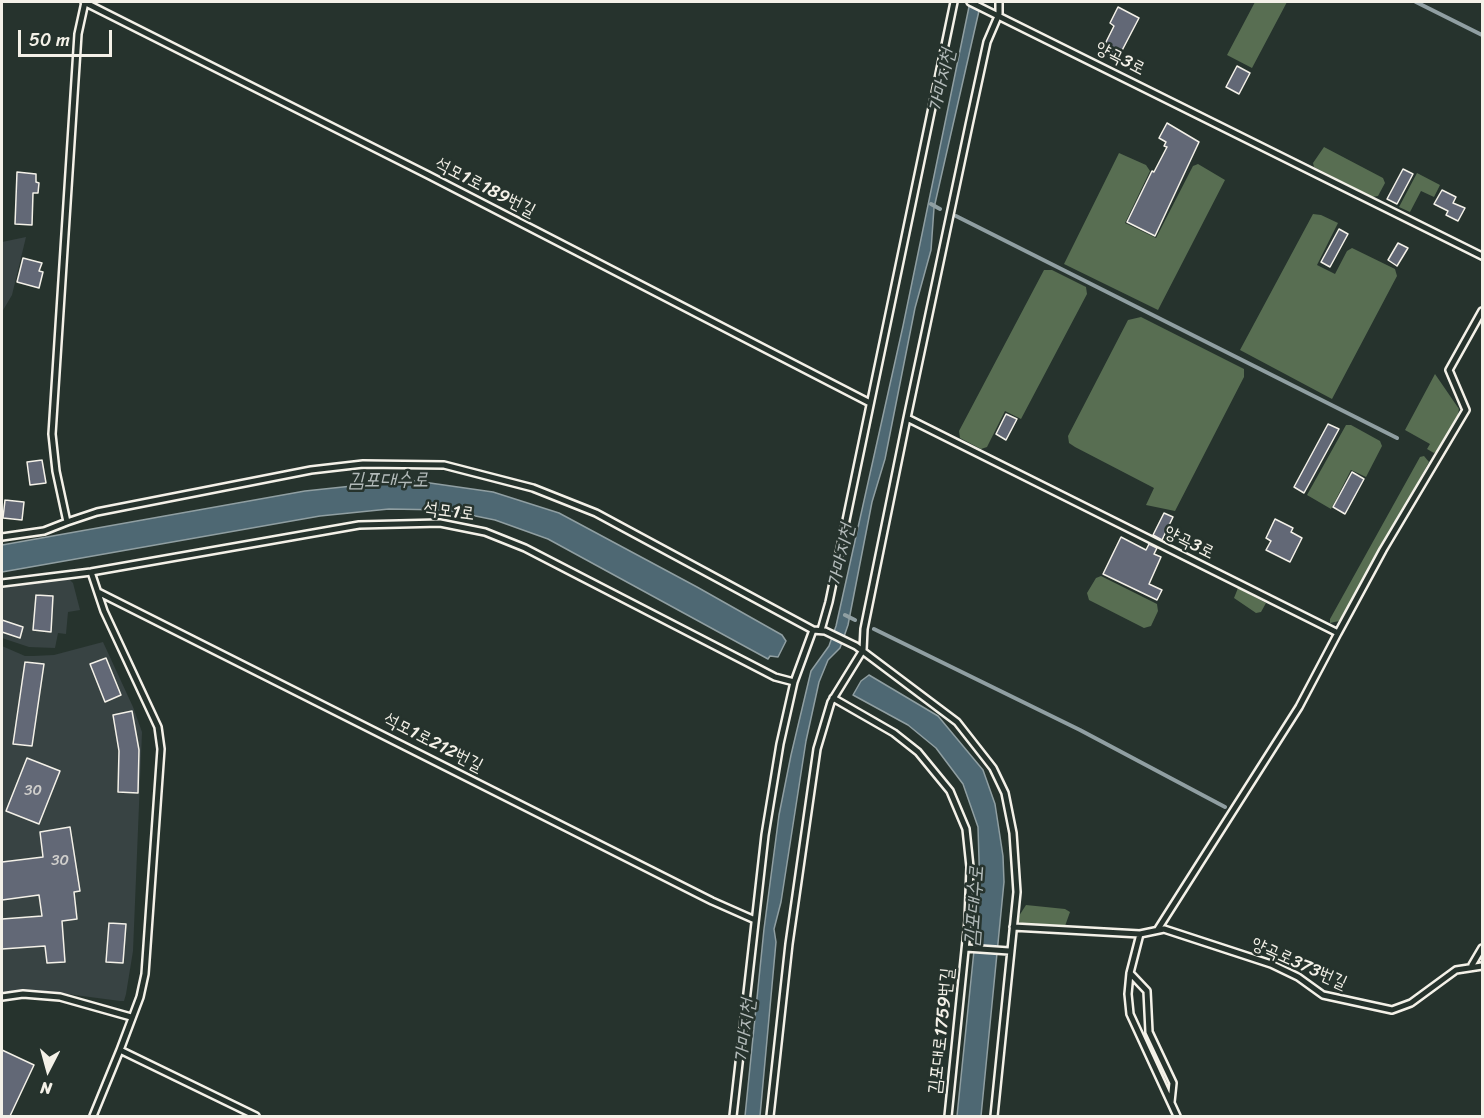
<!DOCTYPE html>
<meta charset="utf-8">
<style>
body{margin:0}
#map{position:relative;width:1484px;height:1118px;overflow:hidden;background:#26332d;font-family:Sriracha,sans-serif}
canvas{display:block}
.frame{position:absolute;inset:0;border:3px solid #f4f1e8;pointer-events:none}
.north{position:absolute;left:18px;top:1040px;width:60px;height:60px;-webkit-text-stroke:4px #26332d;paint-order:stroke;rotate:186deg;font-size:16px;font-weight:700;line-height:24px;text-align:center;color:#f4f1e8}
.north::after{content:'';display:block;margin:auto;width:21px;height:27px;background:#f4f1e8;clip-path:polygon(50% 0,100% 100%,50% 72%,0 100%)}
.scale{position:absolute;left:18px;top:30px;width:94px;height:27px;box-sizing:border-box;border:3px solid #f4f1e8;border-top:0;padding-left:8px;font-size:18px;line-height:21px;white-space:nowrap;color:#f4f1e8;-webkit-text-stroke:4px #26332d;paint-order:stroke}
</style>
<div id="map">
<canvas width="1484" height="1118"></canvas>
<div class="frame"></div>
<div class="north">N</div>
<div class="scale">50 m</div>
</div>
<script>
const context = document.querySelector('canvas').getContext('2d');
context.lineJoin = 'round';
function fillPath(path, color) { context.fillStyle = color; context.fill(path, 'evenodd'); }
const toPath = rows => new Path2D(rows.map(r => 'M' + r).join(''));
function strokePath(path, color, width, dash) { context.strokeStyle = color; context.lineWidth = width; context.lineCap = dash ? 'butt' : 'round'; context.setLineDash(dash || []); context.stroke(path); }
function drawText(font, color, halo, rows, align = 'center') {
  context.font = font + ' Sriracha,"Poor Story",sans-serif'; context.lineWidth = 5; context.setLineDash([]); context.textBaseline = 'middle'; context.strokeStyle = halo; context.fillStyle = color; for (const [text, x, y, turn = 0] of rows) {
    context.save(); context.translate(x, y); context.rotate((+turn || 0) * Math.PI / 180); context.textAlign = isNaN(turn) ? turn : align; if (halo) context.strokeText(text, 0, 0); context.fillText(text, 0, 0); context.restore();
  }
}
fillPath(toPath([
 [26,237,12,295,2,312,2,242],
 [60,580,70,580,73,583,80,610,68,612,66,634,58,633,55,648,29,647,2,638,2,587],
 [103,642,133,707,142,732,133,951,126,994,124,1001,120,1001,37,990,2,992,2,646,25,656,33,656,54,655]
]), '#384343');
fillPath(toPath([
 [1255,2,1287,2,1252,68,1227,55],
 [1324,147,1383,178,1385,183,1378,196,1372,197,1314,167,1313,163],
 [1119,153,1146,165,1150,171,1125,223,1156,238,1193,166,1198,164,1225,180,1158,310,1064,264],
 [1417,173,1440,185,1434,197,1421,191,1410,212,1399,207],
 [1313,214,1321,215,1338,223,1317,265,1335,274,1347,251,1352,248,1395,269,1397,276,1332,399,1240,350],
 [1044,270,1052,270,1086,287,1087,294,1021,419,1005,411,987,447,981,449,960,438,959,431],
 [1141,317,1244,369,1244,377,1175,511,1146,505,1154,488,1075,447,1069,443,1068,436,1128,320],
 [1435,374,1459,409,1457,419,1437,451,1434,453,1427,449,1430,444,1405,430],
 [1346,425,1351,425,1380,441,1382,446,1366,477,1351,470,1331,509,1307,495],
 [1424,456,1429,462,1353,599,1339,621,1330,623,1330,619,1420,457],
 [1101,576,1157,604,1158,611,1151,626,1144,628,1089,600,1087,593,1096,578],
 [1238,588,1266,603,1261,612,1256,613,1234,598],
 [1026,905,1065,909,1070,912,1065,926,1020,924,1017,919]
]), '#586e52');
const water = toPath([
 [970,2,981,2,934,208,931,250,915,308,885,459,872,502,848,625,840,648,828,660,819,682,806,741,781,902,774,929,776,942,760,1116,745,1116,764,929,779,815,791,755,811,671,829,646,836,626,903,326,970,2],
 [409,480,493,492,559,513,697,587,782,635,786,641,778,657,770,656,768,659,548,539,495,520,446,510,389,509,320,516,2,572,2,545,305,491,409,480],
 [869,675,938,716,983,770,995,804,1003,856,1004,882,981,1116,957,1116,980,892,978,827,963,784,936,748,908,725,853,695,861,681,869,675]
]);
fillPath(water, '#4e6873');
strokePath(water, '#909fa2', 1.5);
strokePath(toPath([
 [1416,2,1482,35],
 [931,204,940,209],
 [956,216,1397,438],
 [845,615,855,620],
 [874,629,1080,730,1225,807]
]), '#909fa2', 4);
const building = toPath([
 [1118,7,1139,18,1117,60,1101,52,1114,26,1110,23,1118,7],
 [1237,66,1250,73,1239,94,1226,87,1237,66],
 [1167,123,1199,142,1155,236,1127,222,1152,171,1154,172,1167,147,1164,146,1166,142,1159,138,1167,123],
 [1403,169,1413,174,1397,204,1387,199,1403,169],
 [17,172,36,174,36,182,39,183,38,193,33,193,32,225,15,224,17,172],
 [1442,190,1456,197,1453,203,1465,208,1458,221,1446,215,1448,211,1434,204,1442,190],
 [1339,229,1348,234,1330,267,1321,262,1339,229],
 [1398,243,1408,248,1397,266,1388,260,1398,243],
 [23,258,42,263,39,271,43,272,39,288,17,282,23,258],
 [1006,414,1017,419,1006,440,996,434,1006,414],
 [1328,424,1339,429,1304,493,1294,487,1328,424],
 [42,460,46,483,30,485,27,462,42,460],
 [1352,472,1364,479,1345,514,1333,507,1352,472],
 [5,500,24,502,22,520,3,518,5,500],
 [1164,513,1173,517,1162,540,1153,535,1164,513],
 [1275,519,1293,528,1291,532,1302,538,1290,562,1266,550,1271,541,1266,538,1275,519],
 [1121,537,1146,550,1149,544,1157,548,1154,554,1161,557,1149,584,1162,590,1157,600,1103,574,1121,537],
 [36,595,53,596,51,632,33,630,36,595],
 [2,620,23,627,20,638,2,632,2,620],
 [106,658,121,695,105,702,90,664,106,658],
 [25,662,44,664,32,746,13,744,25,662],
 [132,711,139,750,138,793,118,792,119,751,113,715,132,711],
 [27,758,60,771,39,824,6,811,27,758],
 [70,827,80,891,74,892,77,919,62,921,65,962,47,963,45,946,2,949,2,919,42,916,39,895,2,900,2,862,43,857,40,832,70,827],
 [109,923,126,924,123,963,106,962,109,923],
 [2,1050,34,1065,10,1116,2,1116,2,1050]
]);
fillPath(building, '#626876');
strokePath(building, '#f4f1e8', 1.5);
const lane = toPath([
 [84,2,428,175,870,403],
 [970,2,1482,256],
 [907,418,969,125,987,42,999,14,999,2],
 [67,522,97,512,311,470,363,464,444,465,533,488,596,513,813,630],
 [2,537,44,531,67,522,56,471,52,434,78,34,85,2],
 [91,572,104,611,158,727,161,749,145,974,140,997,120,1050,256,1116],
 [2,583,91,572,359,525,440,523,485,532,525,548,775,677,794,682,813,630,825,631,856,646,957,722,993,768,1005,793,1013,833,1017,892,994,1116],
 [98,592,712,901,755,920],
 [821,630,829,602,954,2],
 [833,698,894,733,918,752,950,791,966,829,970,867,968,921,948,1116],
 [1013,927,1140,934,1164,929,1271,964,1298,977,1323,995,1392,1010,1411,1003,1456,970,1482,966],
 [1158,929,1299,707,1338,633],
 [1140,934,1130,973,1128,994,1130,1014,1177,1116],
 [966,948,1009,951],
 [1472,965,1482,948],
 [1130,973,1147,991,1149,1032,1173,1083,1171,1102],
 [2,997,23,994,60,997,131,1017],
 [93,1116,120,1050],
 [733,1116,765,835,780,744,794,682],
 [770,1116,789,944,817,749,831,702,863,650,864,629,907,418,1338,633,1383,550,1466,410,1449,370,1482,311]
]);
strokePath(lane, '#f4f1e8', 10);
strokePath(lane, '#26332d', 5);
drawText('15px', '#d0cfcc', null, [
 ["30",33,791],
 ["30",60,861]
]);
drawText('18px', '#f4f1e8', '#26332d', [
 ["양곡3로",1120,59,27],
 ["석모1로189번길",485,188,27],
 ["석모1로",449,512,7],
 ["양곡3로",1189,543,26],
 ["석모1로212번길",433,743,27],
 ["양곡로373번길",1299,964,24],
 ["김포대로1759번길",942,1031,-84]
]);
drawText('italic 20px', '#b2bab9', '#26332d', [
 ["가마지천",943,81,-78],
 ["김포대수로",388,481],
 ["가마지천",842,556,-78],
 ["김포대수로",975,906,-86],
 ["가마지천",746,1031,-84]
]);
</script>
